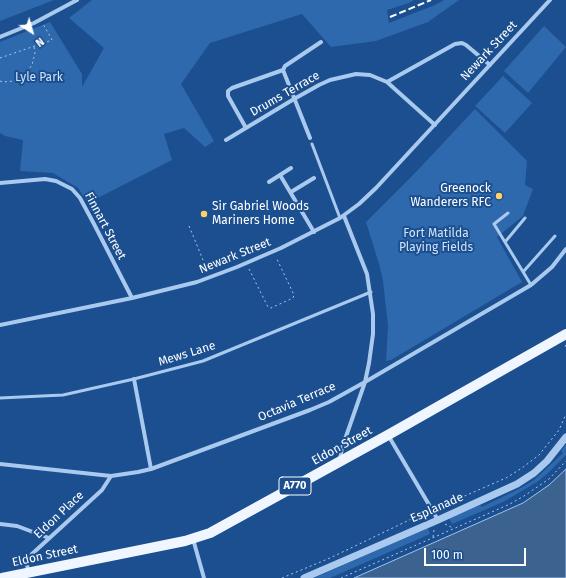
<!DOCTYPE html>
<style>
body{margin:0}
#map{position:relative;width:566px;height:578px;overflow:hidden;background:#1b4f8f;font-family:"Fira Sans",sans-serif}
canvas{display:block}
.north{position:absolute;left:12px;top:12px;width:40px;height:40px;-webkit-text-stroke:3px #1b4f8f;paint-order:stroke;rotate:143deg;font-size:11px;font-weight:700;line-height:16px;text-align:center;color:#fff}
.north::after{content:'';display:block;margin:auto;width:14px;height:18px;background:#fff;clip-path:polygon(50% 0,100% 100%,50% 72%,0 100%)}
.scale{position:absolute;left:424px;top:548px;width:102px;height:18px;box-sizing:border-box;border:2px solid #fff;border-top:0;padding-left:5px;font-size:12px;line-height:14px;white-space:nowrap;color:#fff;-webkit-text-stroke:3px #1b4f8f;paint-order:stroke}
</style>
<div id="map">
<canvas width="566" height="578"></canvas>
<div class="north">N</div>
<div class="scale">100 m</div>
</div>
<script>
const context = document.querySelector('canvas').getContext('2d');
context.lineJoin = 'round';
function fillPath(path, color) { context.fillStyle = color; context.fill(path, 'evenodd'); }
const toPath = rows => new Path2D(rows.map(r => 'M' + r).join(''));
function strokePath(path, color, width, dash) { context.strokeStyle = color; context.lineWidth = width; context.lineCap = dash ? 'butt' : 'round'; context.setLineDash(dash || []); context.stroke(path); }
function drawText(font, color, halo, rows, align = 'center') {
  context.font = font + ' "Fira Sans",sans-serif'; context.lineWidth = 4; context.setLineDash([]); context.textBaseline = 'middle'; context.strokeStyle = halo; context.fillStyle = color; for (const [text, x, y, turn = 0] of rows) {
    context.save(); context.translate(x, y); context.rotate((+turn || 0) * Math.PI / 180); context.textAlign = isNaN(turn) ? turn : align; if (halo) context.strokeText(text, 0, 0); context.fillText(text, 0, 0); context.restore();
  }
}
fillPath(toPath([
 [0,0,54,0,0,21],
 [92,0,414,0,409,3,387,10,389,23,435,5,444,0,459,0,428,22,376,41,331,47,302,14,210,43,181,84,214,141,205,147,184,128,164,134,172,160,88,203,78,188,53,173,20,171,23,140,5,136,0,133,0,42,50,22,82,74,82,87,104,48,69,18],
 [544,26,566,47,528,93,504,71],
 [503,76,532,103,505,133,475,106],
 [475,109,527,161,525,185,533,189,523,216,497,237,522,282,391,360,386,361,388,326,383,281,379,264,366,222,415,173],
 [566,444,566,455,547,474,537,482,503,502,452,524,449,518,480,505,482,507,492,502,521,488,534,480,563,453,561,451],
 [428,528,430,534,330,578,314,578]
]), '#2e69ad');
const water = toPath([
 [566,469,566,578,354,578,523,503,549,485,566,469]
]);
fillPath(water, '#3c6290');
strokePath(water, '#9cc4f0', 1);
strokePath(toPath([
 [0,58,52,40,43,24],
 [0,81,3,82,14,81,24,75,32,65,35,53,34,47],
 [189,226,208,272],
 [249,269,268,307,271,308,293,298,294,295,276,257],
 [566,345,565,346,566,348],
 [437,508,506,478,522,468,539,455,559,430,566,414],
 [445,524,453,528],
 [433,537,434,530],
 [282,578,330,558,426,512],
 [341,578,510,504,524,496,549,479,566,461]
]), '#a9c9ee', 1, [2, 3]);
strokePath(toPath([
 [312,144,340,218],
 [508,213,494,224,531,285],
 [505,242,525,218],
 [523,272,555,236],
 [0,398,63,395,134,379,203,361,371,292]
]), '#a9c9ee', 3);
strokePath(toPath([
 [0,37,34,23,77,0],
 [283,70,285,66,321,42],
 [387,82,455,44,462,43,466,45,490,65],
 [246,128,228,96,228,91,232,88,283,70,310,138],
 [226,140,294,99,319,85,330,80,356,74,370,75,387,82,435,125],
 [280,175,314,232],
 [269,182,291,168],
 [0,183,45,179,56,181,72,189,80,198,94,224,132,298],
 [291,192,314,178],
 [0,325,132,298,197,282,237,267,281,248,340,218,359,204,376,188,550,0],
 [134,379,151,469],
 [388,435,438,520],
 [340,459,342,448,365,382,369,363,373,334,373,314,367,274,344,216],
 [0,464,111,476,138,472,151,469,310,410,329,402,365,382,531,285,552,267,566,249],
 [0,524,17,526,49,538],
 [193,539,204,578],
 [28,572,27,564,32,554,102,490,111,476]
]), '#a9c9ee', 4);
strokePath(toPath([
 [304,578,438,520,517,484,534,473,547,461,566,437]
]), '#a9c9ee', 7);
strokePath(toPath([
 [2,578,185,541,210,533,388,435,566,334]
]), '#f0f6ff', 10);
strokePath(toPath([
 [390,17,431,0]
]), '#fff', 2, [7, 3]);
for (const [x, y, r, color] of [
 [499,196,4,"#ffd166"],
 [204,214,4,"#ffd166"]
]) { const dot = new Path2D(); dot.arc(x, y, r, 0, 2 * Math.PI); context.fillStyle = color; context.fill(dot); strokePath(dot, '#1b4f8f', 1.5); }
for (const [x, y, w] of [
 [295,486,32]
]) { const box = new Path2D(); box.roundRect(x - w / 2, y - 9, w, 18, 3); context.fillStyle = '#1b4f8f'; context.fill(box); strokePath(box, '#fff', 1); }
drawText('bold 11px', '#fff', null, [
 ["A770",295,486]
]);
drawText('12px', '#fff', '#1b4f8f', [
 ["Newark Street",489,51,-47],
 ["Drums Terrace",285,94,-30],
 ["Finnart Street",105,226,62],
 ["Newark Street",235,256,-22],
 ["Mews Lane",187,354,-17],
 ["Octavia Terrace",297,402,-23],
 ["Eldon Street",342,446,-29],
 ["Esplanade",437,508,-24],
 ["Eldon Place",59,515,-43],
 ["Eldon Street",45,556,-12]
]);
drawText('12px', '#cfe3fa', '#1b4f8f', [
 ["Lyle Park",39,78],
 ["Fort Matilda",436,234],
 ["Playing Fields",436,248]
]);
drawText('12px', '#fff', '#1b4f8f', [
 ["Greenock",491,189],
 ["Wanderers RFC",491,203],
 ["Sir Gabriel Woods",212,207,"left"],
 ["Mariners Home",212,221,"left"]
], 'right');
</script>
